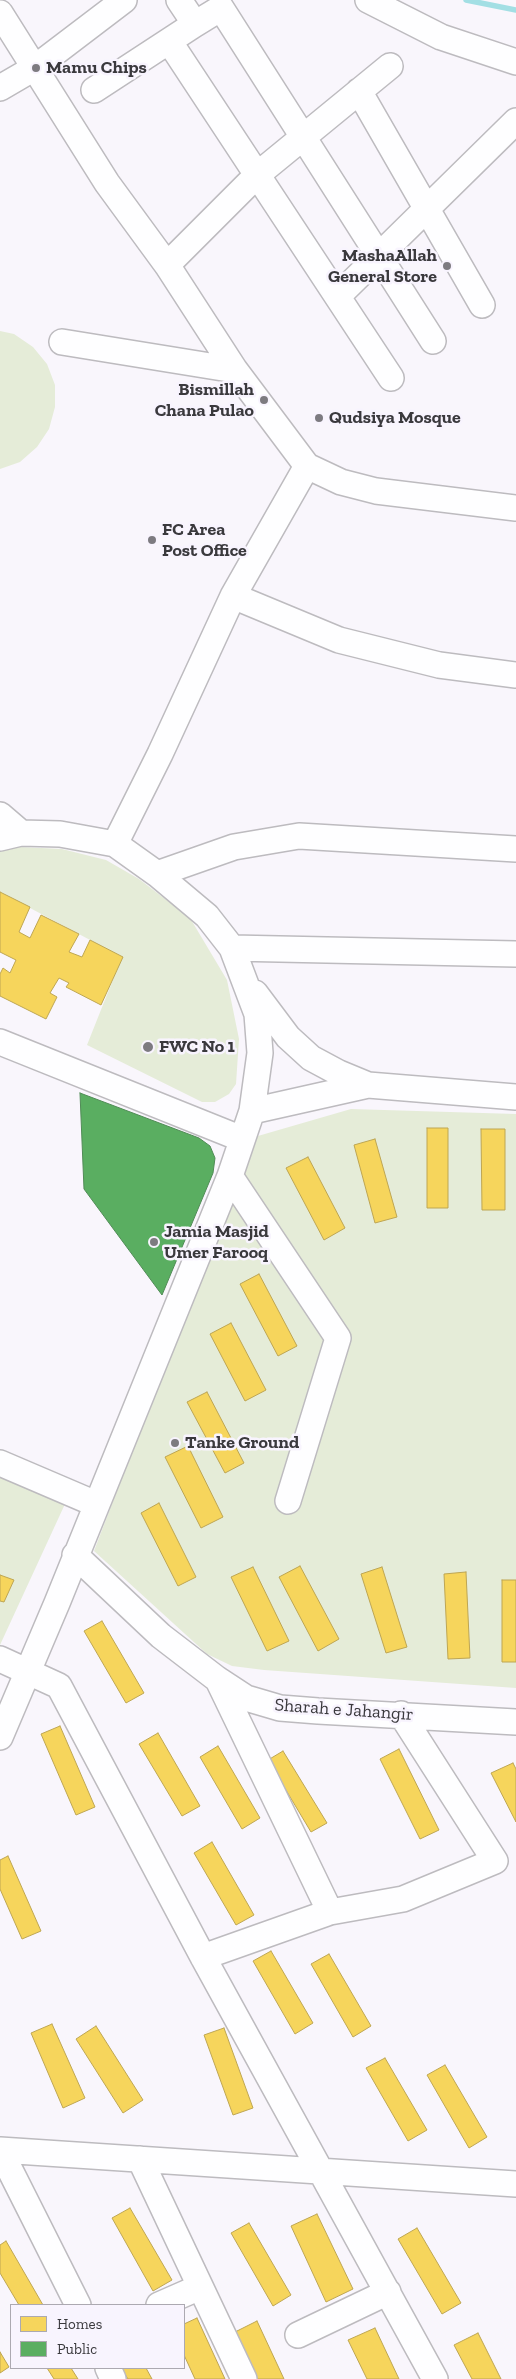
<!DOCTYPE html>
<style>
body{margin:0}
#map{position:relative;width:516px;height:2379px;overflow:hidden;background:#f9f6fc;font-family:"Zilla Slab",serif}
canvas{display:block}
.legend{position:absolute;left:10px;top:2304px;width:175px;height:65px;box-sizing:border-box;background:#f8f4fe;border:1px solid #aca9b1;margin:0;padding:6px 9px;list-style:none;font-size:15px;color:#3a393d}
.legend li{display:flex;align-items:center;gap:10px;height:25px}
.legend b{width:25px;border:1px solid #aca9b1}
</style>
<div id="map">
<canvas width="516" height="2379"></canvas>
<ul class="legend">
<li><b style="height:14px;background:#f6d55c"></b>Homes</li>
<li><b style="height:14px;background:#5aae61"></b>Public</li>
</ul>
</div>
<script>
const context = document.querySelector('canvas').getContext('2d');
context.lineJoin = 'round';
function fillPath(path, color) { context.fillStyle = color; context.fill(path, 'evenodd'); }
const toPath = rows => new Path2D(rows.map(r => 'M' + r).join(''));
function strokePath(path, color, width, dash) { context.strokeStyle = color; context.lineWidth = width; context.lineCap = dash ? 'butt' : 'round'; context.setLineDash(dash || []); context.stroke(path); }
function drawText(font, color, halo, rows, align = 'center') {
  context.font = font + ' "Zilla Slab",serif'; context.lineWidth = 5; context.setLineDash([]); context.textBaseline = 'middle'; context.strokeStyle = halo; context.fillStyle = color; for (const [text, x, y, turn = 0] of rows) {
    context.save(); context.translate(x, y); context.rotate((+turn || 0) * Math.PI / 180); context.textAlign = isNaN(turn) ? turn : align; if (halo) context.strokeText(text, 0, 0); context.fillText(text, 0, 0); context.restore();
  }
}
fillPath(toPath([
 [0,331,14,334,33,347,47,364,55,385,55,407,49,429,37,447,20,462,0,469],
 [20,847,62,849,106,860,139,879,190,918,227,980,239,1039,236,1084,229,1094,215,1102,202,1102,87,1045,122,957,0,892,0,851],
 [351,1109,516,1114,516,1688,264,1670,232,1666,207,1654,94,1551,251,1138],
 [0,1474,65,1504,0,1645]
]), '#e5ecd8');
const homes = toPath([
 [0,892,30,907,19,932,30,938,41,915,79,934,69,952,82,957,90,940,123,957,101,1005,66,987,69,983,59,978,50,993,57,997,46,1019,0,996,0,974,3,968,10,973,16,960,0,952,0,892],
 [427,1128,448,1128,448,1208,427,1208,427,1128],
 [481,1129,505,1129,505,1210,482,1210,481,1129],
 [375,1139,397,1217,375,1223,354,1145,375,1139],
 [308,1157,345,1228,324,1240,286,1168,308,1157],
 [259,1274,297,1346,278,1356,240,1284,259,1274],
 [231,1323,266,1390,245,1401,210,1334,231,1323],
 [207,1392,244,1463,225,1473,187,1402,207,1392],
 [188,1446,223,1517,201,1528,165,1457,188,1446],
 [159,1503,196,1577,178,1586,141,1513,159,1503],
 [300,1566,339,1639,318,1651,279,1577,300,1566],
 [253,1567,289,1641,267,1651,231,1577,253,1567],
 [382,1567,407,1647,386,1653,361,1574,382,1567],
 [466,1572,470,1658,448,1659,444,1574,466,1572],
 [0,1575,14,1580,4,1602,0,1601,0,1575],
 [502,1580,516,1580,516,1662,502,1662,502,1580],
 [102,1621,144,1693,126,1703,84,1631,102,1621],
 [60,1726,95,1807,76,1815,41,1734,60,1726],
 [158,1733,200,1806,182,1816,139,1744,158,1733],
 [218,1746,260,1818,242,1829,200,1757,218,1746],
 [399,1749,439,1830,420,1839,380,1759,399,1749],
 [283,1751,327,1823,311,1832,268,1760,283,1751],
 [513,1763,516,1769,516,1822,491,1773,513,1763],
 [212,1842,254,1915,236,1925,194,1853,212,1842],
 [8,1856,41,1931,22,1939,0,1889,0,1860,8,1856],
 [271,1951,313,2023,295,2034,253,1961,271,1951],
 [329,1954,371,2026,353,2037,311,1964,329,1954],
 [52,2024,85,2098,63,2108,31,2033,52,2024],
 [96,2026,143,2100,123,2113,76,2039,96,2026],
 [224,2028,253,2108,233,2115,204,2035,224,2028],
 [385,2058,427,2130,408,2141,366,2068,385,2058],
 [445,2065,487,2137,469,2148,427,2075,445,2065],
 [130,2208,172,2280,153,2291,112,2218,130,2208],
 [317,2214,353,2289,326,2302,291,2226,317,2214],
 [249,2223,291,2295,273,2306,231,2233,249,2223],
 [417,2228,461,2303,442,2314,398,2239,417,2228],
 [6,2241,43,2305,19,2305,0,2273,0,2245,6,2241],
 [197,2318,225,2379,195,2379,184,2355,184,2324,197,2318],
 [257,2321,284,2379,252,2379,231,2334,257,2321],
 [375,2328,399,2379,367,2379,348,2340,375,2328],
 [478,2333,501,2379,472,2379,454,2345,478,2333],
 [0,2352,9,2367,0,2373,0,2352],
 [47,2368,71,2368,78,2379,54,2379,47,2368],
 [121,2368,146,2368,152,2379,128,2379,121,2368]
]);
fillPath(homes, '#f6d55c');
strokePath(homes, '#bea653', 1);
const public = toPath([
 [80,1093,199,1138,210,1146,215,1158,213,1173,162,1295,84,1189,80,1093]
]);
fillPath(public, '#5aae61');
strokePath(public, '#508b56', 1);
strokePath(toPath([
 [466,0,516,10]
]), '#a3dfe4', 5.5);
const minor = toPath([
 [368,0,441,37,516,62],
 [0,13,107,183,167,265,235,370,307,466,341,482,376,491,516,508],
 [195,24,221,8,433,341],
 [169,41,391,378],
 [0,88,36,67,124,0],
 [94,90,195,24,179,0],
 [359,91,482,305],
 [167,265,257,175,390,66],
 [338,296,516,121],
 [62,342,235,370],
 [233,596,339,640,439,665,516,675],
 [0,815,21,833],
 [0,838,21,833,60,834,115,844,157,874,207,916,232,948,257,1014,260,1053,252,1111,230,1176,57,1603,0,1737],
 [115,844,160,754,233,596,307,466],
 [157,874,234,847,299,836,516,849],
 [232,948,516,954],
 [255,993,288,1037,311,1058,339,1073,368,1085],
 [0,1042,242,1139],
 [252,1111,368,1085,516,1097],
 [230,1176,338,1338,288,1501],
 [0,1463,96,1504],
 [75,1555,161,1636,217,1679,246,1698,280,1708,318,1711,516,1722],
 [0,1659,59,1686,203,1957,435,2379],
 [218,1680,330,1912],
 [203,1957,330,1912,403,1899,495,1861,401,1714],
 [0,2150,516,2184],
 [0,2150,78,2305],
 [140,2159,244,2379],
 [159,2305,200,2287],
 [298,2335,388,2292],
 [108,2368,113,2379]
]);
strokePath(minor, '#bdbbbf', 28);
strokePath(minor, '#fefeff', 25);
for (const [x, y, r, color] of [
 [36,68,5,"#7d7b80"],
 [447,266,5,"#7d7b80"],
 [264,400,5,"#7d7b80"],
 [319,418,5,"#7d7b80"],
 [152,540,5,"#7d7b80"],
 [148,1047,6,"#7d7b80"],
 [154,1242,5,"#7d7b80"],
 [175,1443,5,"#7d7b80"]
]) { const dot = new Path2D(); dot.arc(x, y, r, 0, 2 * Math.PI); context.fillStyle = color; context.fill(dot); strokePath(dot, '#f8f4fe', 2); }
drawText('bold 18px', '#3a393d', '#f8f4fe', [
 ["Mamu Chips",46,68],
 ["MashaAllah",437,256,"right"],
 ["General Store",437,277,"right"],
 ["Bismillah",254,390,"right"],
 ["Chana Pulao",254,411,"right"],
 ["Qudsiya Mosque",329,418],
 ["FC Area",162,530],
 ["Post Office",162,551],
 ["FWC No 1",159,1047],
 ["Jamia Masjid",164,1232],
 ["Umer Farooq",164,1253],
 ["Tanke Ground",185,1443]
], 'left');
drawText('18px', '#3a393d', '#f8f4fe', [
 ["Sharah e Jahangir",344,1710,4]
]);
</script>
